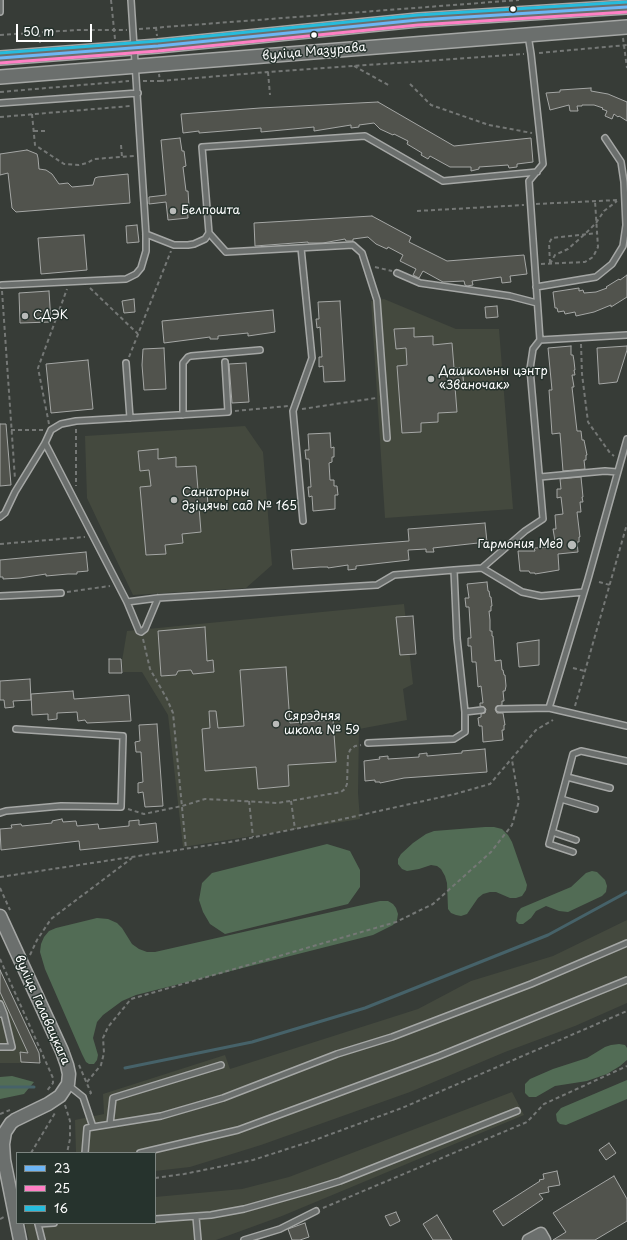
<!DOCTYPE html>
<meta charset="utf-8">
<style>
body{margin:0}
#map{position:relative;width:627px;height:1240px;overflow:hidden;background:#373c37;font-family:"Playpen Sans",sans-serif}
canvas{display:block}
.legend{position:absolute;left:16px;top:1152px;width:140px;height:72px;box-sizing:border-box;background:#26332d;border:1px solid #7d8581;margin:0;padding:5px 7px;list-style:none;font-size:12px;color:#fff}
.legend li{display:flex;align-items:center;gap:8px;height:20px}
.legend b{width:20px;border:1px solid #7d8581}
.scale{position:absolute;left:16px;top:24px;width:76px;height:18px;box-sizing:border-box;border:2px solid #fff;border-top:0;padding-left:5px;font-size:12px;line-height:14px;white-space:nowrap;color:#fff;-webkit-text-stroke:3px #26332d;paint-order:stroke}
</style>
<div id="map">
<canvas width="627" height="1240"></canvas>
<ul class="legend">
<li><b style="height:5px;background:#6db6f5"></b>23</li>
<li><b style="height:5px;background:#ff80c5"></b>25</li>
<li><b style="height:5px;background:#26bcdd"></b>16</li>
</ul>
<div class="scale">50 m</div>
</div>
<script>
const context = document.querySelector('canvas').getContext('2d');
context.lineJoin = 'round';
function fillPath(path, color) { context.fillStyle = color; context.fill(path, 'evenodd'); }
const toPath = rows => new Path2D(rows.map(r => 'M' + r).join(''));
function strokePath(path, color, width, dash) { context.strokeStyle = color; context.lineWidth = width; context.lineCap = dash ? 'butt' : 'round'; context.setLineDash(dash || []); context.stroke(path); }
function drawText(font, color, halo, rows, align = 'center') {
  context.font = font + ' "Playpen Sans",sans-serif'; context.lineWidth = 3; context.setLineDash([]); context.textBaseline = 'middle'; context.strokeStyle = halo; context.fillStyle = color; for (const [text, x, y, turn = 0] of rows) {
    context.save(); context.translate(x, y); context.rotate((+turn || 0) * Math.PI / 180); context.textAlign = isNaN(turn) ? turn : align; if (halo) context.strokeText(text, 0, 0); context.fillText(text, 0, 0); context.restore();
  }
}
fillPath(toPath([
 [384,299,456,329,499,329,513,509,385,518,371,301],
 [245,426,263,452,272,565,246,588,133,595,87,498,85,436],
 [404,604,413,684,403,689,407,720,359,729,358,793,360,819,183,847,168,715,142,672,123,672,122,661,127,631],
 [627,920,627,1003,575,1026,505,1052,410,1092,261,1145,190,1167,155,1171,155,1153,76,1153,75,1120,104,1114,103,1094,225,1055,230,1069,418,1009,471,981,553,956],
 [0,970,39,1053,40,1063,0,1063],
 [512,1092,524,1115,282,1216,216,1240,29,1240,25,1223,155,1223,155,1197,242,1189,289,1177]
]), '#44493e');
fillPath(toPath([
 [485,827,494,827,502,829,508,835,512,842,527,885,526,890,522,896,516,898,510,898,496,892,490,892,483,894,478,898,467,914,461,916,456,915,451,913,448,909,447,883,445,876,441,869,437,866,431,865,419,869,407,871,402,869,398,864,398,859,401,854,413,843,426,834,434,831],
 [327,844,350,851,360,870,360,887,348,904,225,934,210,924,203,912,199,900,202,883,212,873],
 [592,871,597,872,605,880,607,886,606,892,602,896,568,912,559,911,546,906,536,911,531,918,523,924,519,924,516,921,517,913,521,908,571,887,586,873],
 [380,901,388,901,393,904,396,908,398,914,397,920,393,925,373,935,136,995,122,1001,103,1015,97,1022,93,1038,98,1055,97,1060,94,1064,89,1064,86,1062,82,1054,45,969,40,952,41,944,44,937,49,931,56,928,97,918,108,919,117,923,122,928,132,944,139,949,147,952,155,952],
 [619,1044,625,1045,627,1048,627,1060,620,1066,607,1074,587,1081,555,1086,536,1097,529,1097,525,1093,525,1084,530,1079,553,1069,587,1058,605,1047,611,1045],
 [12,1076,34,1082,24,1094,0,1099,0,1077],
 [627,1080,627,1099,566,1125,560,1124,557,1121,556,1114,561,1108]
]), '#526c55');
strokePath(toPath([
 [125,1068,252,1042,365,1008,548,935,627,892],
 [0,1087,34,1087]
]), '#466269', 3);
const building = toPath([
 [591,88,591,91,608,94,627,102,627,121,619,116,618,117,614,114,612,119,605,116,607,111,602,109,603,108,594,105,582,105,582,106,577,106,578,111,570,111,569,105,550,110,546,93,560,92,560,90,591,88],
 [378,102,454,146,531,138,533,162,517,164,517,167,509,168,508,165,479,167,479,169,471,171,471,167,450,167,430,156,428,159,421,155,422,153,407,144,408,141,394,134,393,135,380,129,374,123,359,125,359,127,351,128,351,125,314,131,314,127,261,132,261,128,199,133,199,131,183,133,181,114,260,108,378,102],
 [180,138,182,151,184,151,186,166,183,167,186,191,188,191,189,206,187,206,188,218,168,220,166,202,149,204,149,197,166,195,161,140,180,138],
 [27,150,37,154,38,158,39,169,46,170,52,174,59,184,68,183,72,187,93,185,95,178,98,177,128,174,130,203,16,212,12,208,8,173,0,175,0,154,27,150],
 [372,216,411,237,409,242,447,261,524,255,527,274,510,276,511,282,502,283,501,277,472,281,473,285,467,286,465,285,464,281,443,282,423,271,419,278,413,275,416,269,400,261,403,255,388,247,387,249,376,244,368,237,353,239,353,241,346,241,345,239,323,243,308,243,308,242,255,246,254,223,372,216],
 [137,225,139,242,127,243,126,226,137,225],
 [84,235,87,270,41,274,38,238,84,235],
 [627,275,627,297,611,307,611,305,594,312,576,316,575,312,565,314,564,311,558,312,557,308,555,308,553,292,579,288,579,291,583,290,584,293,596,292,607,288,606,287,619,279,620,280,627,275],
 [49,291,51,322,20,323,19,293,49,291],
 [134,299,135,312,124,313,122,301,134,299],
 [340,301,345,381,324,382,323,366,319,367,319,357,322,357,320,327,317,328,316,319,319,319,318,302,340,301],
 [497,306,498,317,486,318,485,307,497,306],
 [273,310,275,332,248,336,248,333,218,336,218,339,210,339,210,337,164,343,162,321,273,310],
 [414,328,414,337,433,336,433,345,452,343,454,368,462,368,464,386,455,387,457,412,438,413,438,422,421,423,421,432,402,433,397,366,407,365,406,348,396,349,394,329,414,328],
 [571,346,571,355,573,355,574,361,575,370,574,370,575,375,572,375,574,387,572,387,577,431,581,431,582,440,584,440,587,455,586,455,586,460,584,460,585,469,563,471,560,433,552,434,549,390,552,390,548,348,571,346],
 [627,346,627,350,617,382,599,384,597,348,627,346],
 [164,348,166,389,144,390,142,365,143,349,164,348],
 [88,360,93,409,51,413,46,364,88,360],
 [246,363,249,402,232,403,229,364,246,363],
 [0,424,6,424,11,485,0,486,0,424],
 [330,433,331,448,334,447,334,457,332,457,332,462,329,463,330,480,334,480,334,486,337,486,338,495,335,495,335,509,313,511,312,496,309,497,308,487,311,487,309,459,306,459,305,450,309,450,308,434,330,433],
 [158,449,158,459,176,457,176,467,196,466,198,490,207,489,208,507,199,507,201,532,182,534,183,543,165,545,166,554,146,555,140,487,151,486,149,470,140,471,138,451,158,449],
 [581,477,583,497,582,497,583,502,580,502,581,512,577,512,580,537,579,537,579,542,577,542,578,552,558,554,559,570,535,574,535,573,530,573,529,571,520,571,518,551,535,551,534,548,556,547,553,529,556,529,555,515,563,514,561,497,557,498,557,489,561,489,560,479,581,477],
 [485,523,487,542,433,548,434,552,426,552,426,549,408,550,409,560,356,566,356,569,348,570,348,565,328,568,328,567,320,567,293,569,291,550,409,541,408,529,485,523],
 [86,552,88,571,77,572,77,574,68,574,46,576,46,574,20,578,3,579,3,577,0,577,0,560,86,552],
 [487,582,488,591,489,591,490,597,491,597,492,606,491,606,491,611,489,611,490,620,490,631,492,631,492,636,493,636,495,661,501,660,502,670,503,670,504,675,505,675,506,686,505,691,503,691,504,701,502,701,502,705,497,706,495,709,497,713,503,713,505,725,504,725,504,730,502,730,503,740,483,742,482,726,479,726,478,718,481,717,481,714,485,713,486,709,484,707,480,706,480,703,483,703,481,686,478,687,476,662,472,662,471,646,468,646,468,638,471,638,470,623,469,607,466,607,465,598,469,598,467,584,487,582],
 [413,616,416,654,400,655,396,617,413,616],
 [205,627,207,661,213,660,214,672,193,674,191,670,178,671,176,675,161,676,158,631,205,627],
 [539,640,539,665,519,667,517,643,539,640],
 [109,659,121,659,122,673,109,673,109,659],
 [286,667,290,723,333,720,336,762,288,765,289,786,258,789,256,767,205,771,202,729,210,728,209,711,216,711,218,728,244,726,240,670,286,667],
 [30,679,31,700,13,701,14,707,5,708,4,700,0,700,0,681,30,679],
 [73,691,74,699,129,695,131,721,87,723,85,720,78,721,77,712,57,713,57,719,48,720,48,714,32,715,31,694,73,691],
 [157,724,163,806,145,807,143,792,138,793,138,783,143,782,141,752,136,752,135,742,140,741,139,725,157,724],
 [485,749,487,772,404,778,380,783,380,782,375,782,375,780,365,781,364,761,380,759,379,757,388,756,388,759,419,757,419,754,427,753,427,756,462,753,462,751,485,749],
 [62,819,63,822,76,821,77,826,98,824,99,829,129,826,129,821,139,820,139,825,156,823,158,842,80,850,79,841,1,850,0,829,12,828,11,825,21,824,22,826,52,823,52,821,62,819],
 [0,970,39,1053,40,1063,21,1062,20,1052,28,1053,0,992,0,970],
 [609,1143,616,1153,606,1160,599,1150,609,1143],
 [557,1171,560,1185,548,1187,549,1192,539,1194,543,1199,503,1226,493,1211,540,1181,539,1180,544,1179,543,1174,557,1171],
 [614,1176,627,1199,627,1221,595,1240,553,1240,566,1232,553,1213,614,1176],
 [396,1212,400,1221,390,1226,385,1216,396,1212],
 [437,1215,452,1240,433,1240,423,1224,437,1215],
 [305,1223,309,1237,300,1240,292,1240,288,1229,305,1223]
]);
fillPath(building, '#51534d');
strokePath(building, '#a5a7a5', 1);
const service = toPath([
 [0,12,0,0],
 [0,103,138,93],
 [146,234,174,245,188,245,194,244,205,239,209,233],
 [301,248,312,358,293,411,303,521],
 [397,273,420,283,510,296,537,303],
 [2,285,126,279,136,274,141,268,146,251,146,234,131,0],
 [536,287,596,277,612,264,623,246,626,225,624,182,621,162,605,138],
 [540,340,627,335],
 [126,363,130,418],
 [183,415,183,363,188,357,191,356,260,350],
 [387,438,377,300,362,253,353,245,226,252,209,233,202,147,365,136,443,181,537,172],
 [45,443,127,602,139,631,141,632,145,629,158,598],
 [540,477,605,471,617,472],
 [0,517,5,513,15,492,45,443,51,430,61,424,76,421,228,412,225,362],
 [482,568,522,592,541,596,584,592],
 [0,596,61,593],
 [127,602,158,598,377,585,394,575,454,570],
 [549,708,588,579,627,439],
 [499,709,549,708,627,726],
 [465,712,457,638,454,570,482,568,525,531,543,519,530,369,533,349,540,340,529,181,543,164,531,54,528,35],
 [368,743,454,739,465,732,465,712,482,710],
 [567,777,610,788],
 [561,799,595,809],
 [0,813,6,811,61,806,121,807,123,736,16,729],
 [552,832,576,840],
 [573,852,549,844,573,754,581,751,627,761],
 [0,1004,4,1014],
 [0,1014,4,1014,12,1047,0,1047],
 [68,1085,83,1097,93,1127,161,1116,223,1098,337,1054,392,1037,531,984,627,943],
 [110,1124,113,1098,221,1065],
 [85,1153,87,1128,93,1127],
 [140,1153,238,1130,439,1056,627,980],
 [196,1217,198,1240],
 [155,1219,211,1215,244,1209,308,1191,340,1181,517,1111],
 [42,1240,38,1224,54,1223],
 [244,1240,280,1229,316,1211]
]);
const minor = toPath([
 [528,1240,541,1233,545,1240]
]);
const tertiary = toPath([
 [0,916,62,1051,67,1065,69,1074,68,1084,60,1096,48,1104,15,1120,11,1123,5,1132,3,1144,4,1160,20,1240]
]);
const secondary = toPath([
 [0,58,158,46,418,20,627,7],
 [0,77,627,27]
]);
strokePath(service, '#a5a7a5', 8);
strokePath(minor, '#a5a7a5', 13);
strokePath(tertiary, '#a5a7a5', 15);
strokePath(secondary, '#a5a7a5', 16);
strokePath(toPath([
 [111,0,115,39],
 [156,27,157,36],
 [139,29,519,0],
 [39,33,40,43],
 [0,35,77,30,127,30],
 [623,38,627,68],
 [539,53,627,45],
 [354,66,390,86],
 [268,72,270,95],
 [143,81,160,81,159,74],
 [160,81,268,72,524,54],
 [410,84,431,105,489,125,532,133],
 [0,92,129,81],
 [32,114,35,145,64,164,79,165,87,163,94,159,134,156],
 [0,117,130,106],
 [34,131,45,131],
 [121,145,122,157],
 [536,204,618,200],
 [417,211,524,205],
 [550,263,549,243,552,238,597,233],
 [541,264,585,262,593,257,598,247,595,201],
 [550,264,555,255,568,249,585,234,596,223,604,211,617,201],
 [375,267,392,271],
 [90,288,138,334],
 [2,291,15,479],
 [581,344,582,374,588,422,610,453,614,456],
 [129,357,171,251],
 [302,409,376,398],
 [235,411,288,406],
 [49,424,38,368,67,289],
 [76,429,76,486],
 [11,430,44,430],
 [0,544,85,537],
 [599,582,610,585],
 [67,592,110,586],
 [143,639,150,669,167,699,173,713,186,849],
 [573,668,585,671],
 [575,706,627,524],
 [249,801,253,837],
 [291,801,295,829],
 [128,809,144,814,182,806,205,799,278,803,341,792,345,789,347,784,348,755,350,750,355,746,361,745],
 [0,877,230,842,334,821,455,794,490,784,536,730,553,720],
 [0,888,10,910],
 [30,955,37,940,51,919,132,858],
 [0,959,53,1078,53,1083,46,1092],
 [79,1065,91,1093,88,1095],
 [87,1082,101,1065,104,1053,103,1038,108,1027,131,999,396,922,433,904,491,852,512,825,519,801,512,760],
 [65,1105,70,1121,70,1139,67,1153],
 [0,1114,10,1110],
 [31,1153,55,1113],
 [155,1178,184,1174,253,1160,312,1141,402,1108,627,1011],
 [323,1208,527,1122,544,1104,627,1066],
 [0,1219,4,1217]
]), '#757876', 2, [4, 3]);
strokePath(service, '#6b6f6d', 5);
strokePath(minor, '#6b6f6d', 10);
strokePath(tertiary, '#6b6f6d', 12);
strokePath(secondary, '#6b6f6d', 13);
strokePath(toPath([
 [0,58,158,46,418,20,627,7]
]), '#6db6f5', 3);
strokePath(toPath([
 [0,63,158,51,418,25,627,12]
]), '#ff80c5', 3);
strokePath(toPath([
 [0,53,158,41,418,15,627,2]
]), '#26bcdd', 3);
for (const [x, y, r, color] of [
 [513,9,3.5,"#fff"],
 [314,35,3.5,"#fff"],
 [173,211,4,"#b9bbb9"],
 [25,316,4,"#b9bbb9"],
 [431,379,4,"#b9bbb9"],
 [174,500,4,"#b9bbb9"],
 [572,545,5,"#b9bbb9"],
 [276,724,4,"#b9bbb9"]
]) { const dot = new Path2D(); dot.arc(x, y, r, 0, 2 * Math.PI); context.fillStyle = color; context.fill(dot); strokePath(dot, '#26332d', 1.5); }
drawText('12px', '#fff', '#26332d', [
 ["вуліца Мазурава",314,52,-5],
 ["вуліца Галавацкага",42,1010,66]
]);
drawText('12px', '#fff', '#26332d', [
 ["Белпошта",181,211],
 ["СДЭК",33,316],
 ["Дашкольны цэнтр",439,372],
 ["«Званочак»",439,386],
 ["Санаторны",182,493],
 ["дзіцячы сад № 165",182,507],
 ["Гармония Мед",563,545,"right"],
 ["Сярэдняя",284,717],
 ["школа № 59",284,731]
], 'left');
</script>
